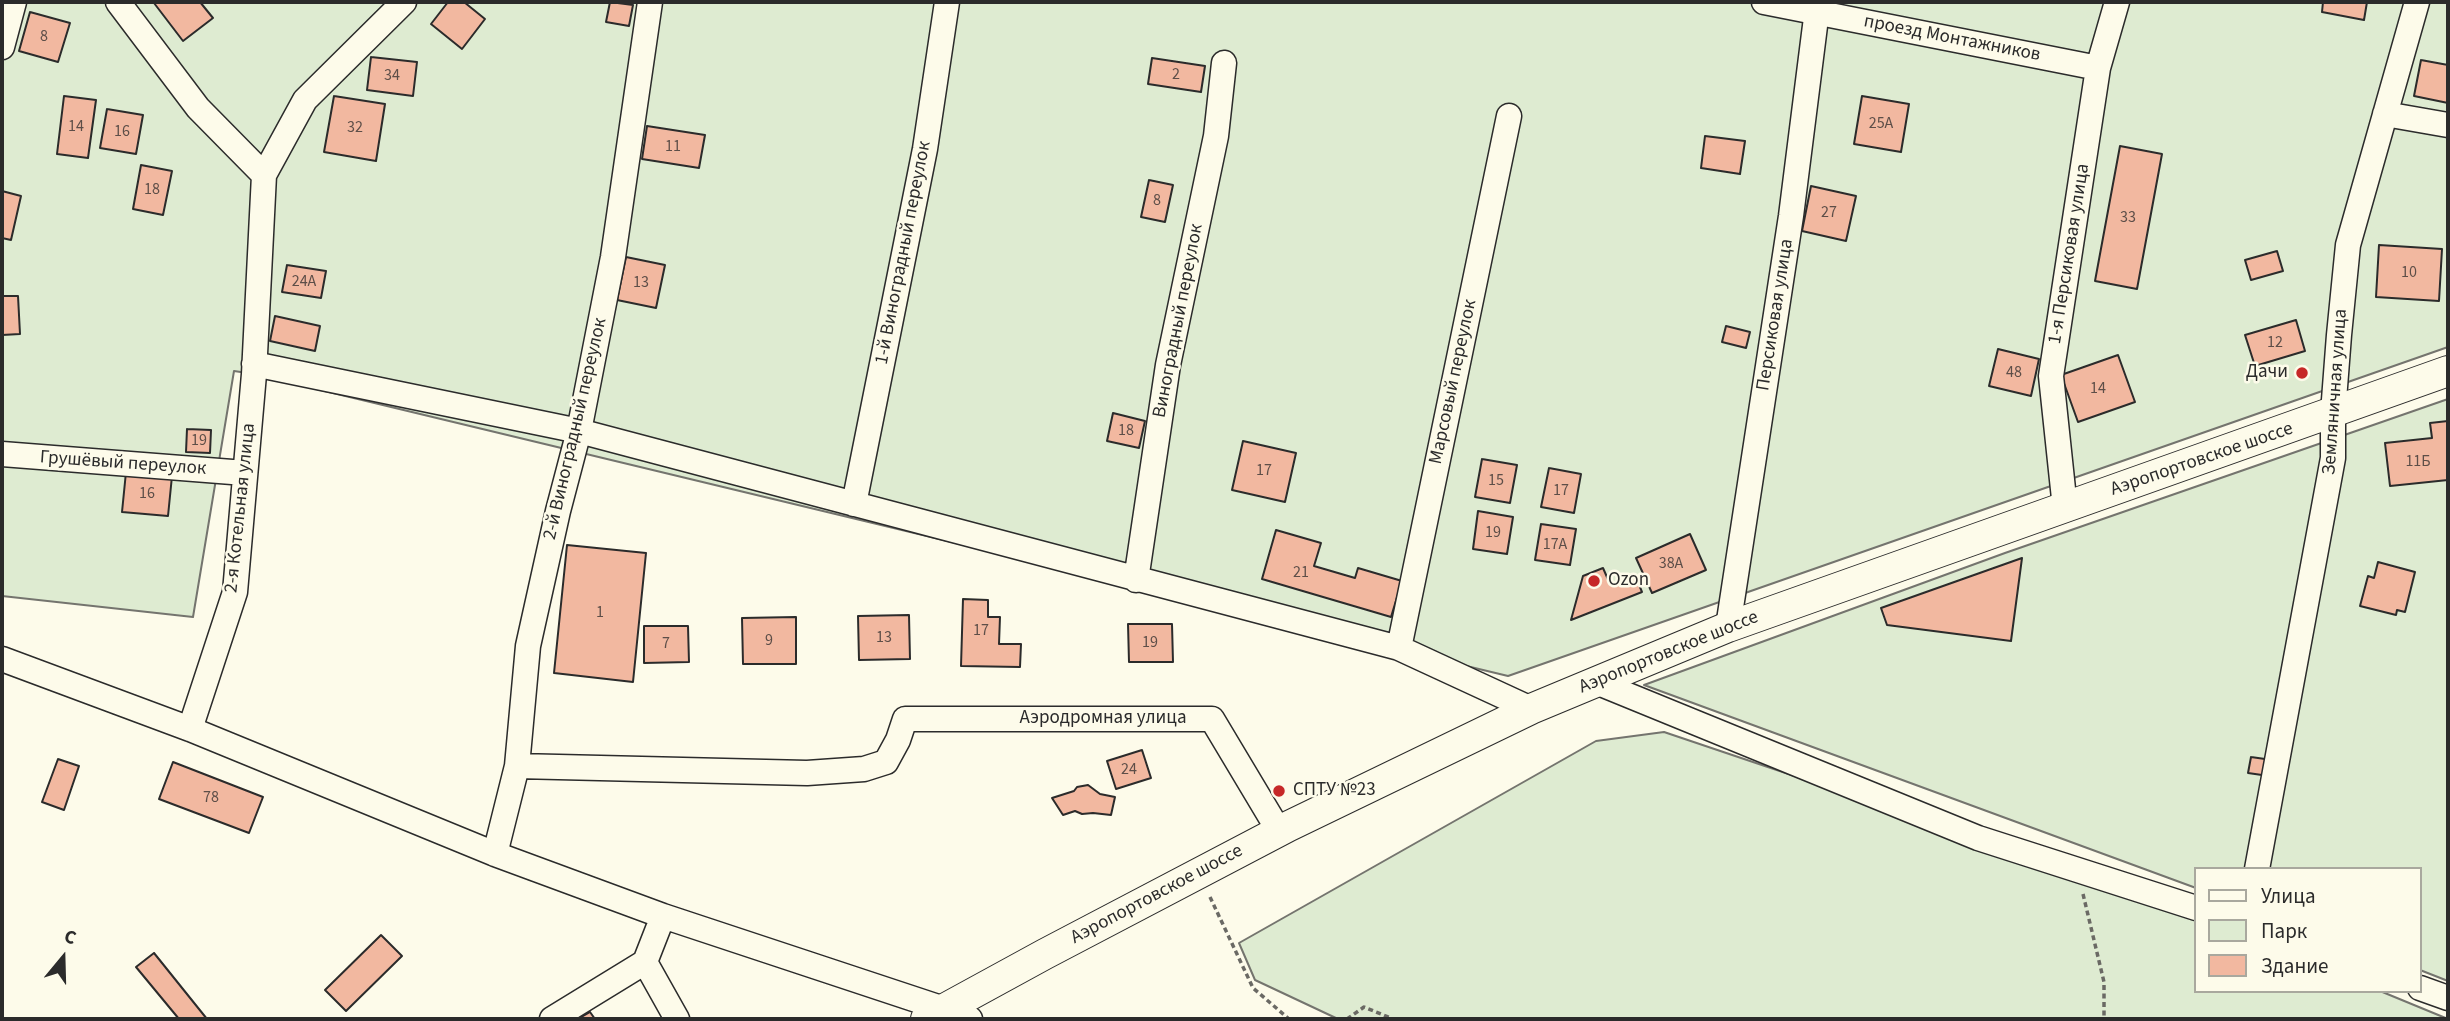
<!DOCTYPE html>
<meta charset="utf-8">
<style>
body{margin:0}
#map{position:relative;width:2450px;height:1021px;overflow:hidden;background:#fdfbea;font-family:"Source Sans 3",sans-serif}
canvas{display:block}
.frame{position:absolute;inset:0;border:4px solid #2b2b2b;pointer-events:none}
.legend{position:absolute;left:2194px;top:867px;width:228px;height:126px;box-sizing:border-box;background:#fdfbea;border:2px solid #a9a89e;margin:0;padding:9px 12px;list-style:none;font-size:21px;color:#2b2b2b}
.legend li{display:flex;align-items:center;gap:14px;height:35px}
.legend b{width:35px;border:2px solid #a9a89e}
.north{position:absolute;left:28px;top:923px;width:70px;height:70px;-webkit-text-stroke:5px #fdfbea;paint-order:stroke;rotate:19deg;font-size:19px;font-weight:700;line-height:28px;text-align:center;color:#2b2b2b}
.north::after{content:'';display:block;margin:auto;width:24px;height:32px;background:#2b2b2b;clip-path:polygon(50% 0,100% 100%,50% 72%,0 100%)}
</style>
<div id="map">
<canvas width="2450" height="1021"></canvas>
<div class="frame"></div>
<ul class="legend">
<li><b style="height:9px;background:#fdfbea"></b>Улица</li>
<li><b style="height:19px;background:#deebd1"></b>Парк</li>
<li><b style="height:19px;background:#f2b8a0"></b>Здание</li>
</ul>
<div class="north">С</div>
</div>
<script>
const context = document.querySelector('canvas').getContext('2d');
context.lineJoin = 'round';
function fillPath(path, color) { context.fillStyle = color; context.fill(path, 'evenodd'); }
const toPath = rows => new Path2D(rows.map(r => 'M' + r).join(''));
function strokePath(path, color, width, dash) { context.strokeStyle = color; context.lineWidth = width; context.lineCap = dash ? 'butt' : 'round'; context.setLineDash(dash || []); context.stroke(path); }
function drawText(font, color, halo, rows, align = 'center') {
  context.font = font + ' "Source Sans 3",sans-serif'; context.lineWidth = 5; context.setLineDash([]); context.textBaseline = 'middle'; context.strokeStyle = halo; context.fillStyle = color; for (const [text, x, y, turn = 0] of rows) {
    context.save(); context.translate(x, y); context.rotate((+turn || 0) * Math.PI / 180); context.textAlign = isNaN(turn) ? turn : align; if (halo) context.strokeText(text, 0, 0); context.fillText(text, 0, 0); context.restore();
  }
}
const green = toPath([
 [2,2,2448,2,2448,347,1508,676,254,374,234,371,193,617,2,596,2,2],
 [2448,399,2448,981,2420,970,2420,869,2196,869,2196,888,1644,685,2005,553,2448,399],
 [1664,732,2097,878,2196,918,2196,991,2380,991,2448,1019,1338,1019,1255,980,1239,943,1596,741,1664,732]
]);
fillPath(green, '#deebd1');
strokePath(green, '#74746e', 2);
const building = toPath([
 [155,2,200,2,213,18,183,41,154,3,155,2],
 [448,2,464,2,485,19,462,49,431,24,448,2],
 [610,2,633,5,629,26,606,22,610,2],
 [2323,2,2367,2,2364,20,2322,12,2323,2],
 [30,12,70,23,58,62,19,51,30,12],
 [371,57,417,62,413,96,367,90,371,57],
 [1152,58,1205,66,1201,92,1148,84,1152,58],
 [2421,60,2448,65,2448,103,2414,96,2421,60],
 [64,96,96,100,88,158,57,154,64,96],
 [334,96,385,104,376,161,324,152,334,96],
 [1862,96,1909,104,1901,152,1854,144,1862,96],
 [107,109,143,115,136,154,100,148,107,109],
 [647,126,705,135,699,168,642,159,647,126],
 [1705,136,1745,141,1740,174,1701,168,1705,136],
 [2120,146,2162,154,2137,289,2095,281,2120,146],
 [141,165,172,171,163,215,133,209,141,165],
 [1149,180,1173,185,1165,222,1141,217,1149,180],
 [1811,186,1856,196,1846,241,1802,231,1811,186],
 [2,191,21,196,11,240,2,238,2,191],
 [2379,245,2442,249,2439,301,2376,297,2379,245],
 [2277,251,2283,271,2251,280,2245,260,2277,251],
 [626,257,665,265,656,308,617,300,626,257],
 [287,265,326,271,321,298,282,292,287,265],
 [2,296,18,296,20,334,2,335,2,296],
 [275,316,320,326,315,351,270,341,275,316],
 [2296,320,2305,351,2255,366,2245,335,2296,320],
 [1726,326,1750,332,1746,348,1722,342,1726,326],
 [1998,349,2039,359,2031,396,1989,386,1998,349],
 [2118,355,2135,402,2078,422,2061,375,2118,355],
 [1113,413,1145,421,1139,448,1107,441,1113,413],
 [2448,421,2448,480,2390,486,2385,443,2432,438,2430,423,2448,421],
 [187,429,211,430,210,453,186,452,187,429],
 [1243,441,1296,453,1285,502,1232,490,1243,441],
 [1482,459,1517,465,1510,503,1475,497,1482,459],
 [1549,468,1581,474,1574,513,1541,507,1549,468],
 [126,472,172,476,168,516,122,512,126,472],
 [1478,511,1513,517,1507,554,1473,549,1478,511],
 [1541,524,1576,529,1570,565,1535,560,1541,524],
 [1276,530,1321,543,1314,566,1355,578,1358,568,1402,581,1391,617,1262,579,1276,530],
 [1690,534,1706,570,1652,593,1636,558,1690,534],
 [567,545,646,553,633,682,554,673,567,545],
 [2022,558,2011,641,1887,625,1881,608,2022,558],
 [2378,562,2415,572,2405,612,2397,610,2396,615,2360,606,2368,576,2374,578,2378,562],
 [1603,568,1610,584,1635,575,1642,592,1571,620,1583,576,1603,568],
 [963,599,988,600,988,617,1000,617,999,644,1021,644,1020,667,961,666,963,599],
 [909,615,910,659,859,660,858,616,909,615],
 [796,617,796,664,743,664,742,618,796,617],
 [1128,624,1172,624,1173,662,1129,662,1128,624],
 [644,626,688,626,689,662,644,663,644,626],
 [1142,750,1151,778,1116,789,1107,761,1142,750],
 [2251,757,2272,760,2269,776,2248,773,2251,757],
 [58,759,79,766,64,810,42,802,58,759],
 [173,762,263,797,249,833,159,799,173,762],
 [1088,785,1100,794,1115,797,1111,815,1093,813,1082,814,1075,811,1063,815,1052,798,1074,791,1077,787,1088,785],
 [381,935,402,956,346,1011,325,990,381,935],
 [154,953,207,1019,179,1019,136,967,154,953],
 [590,1012,595,1019,578,1019,590,1012]
]);
fillPath(building, '#f2b8a0');
strokePath(building, '#2b2b2b', 2);
const minor = toPath([
 [118,2,198,108,264,175],
 [1764,2,2098,68],
 [2,47,14,2],
 [2385,114,2448,125],
 [254,364,579,431,1399,648,1531,709],
 [2,454,245,473],
 [854,504,925,149,947,2],
 [2065,508,2051,376,2098,68,2117,2],
 [1136,580,1168,365,1216,136,1224,63],
 [1728,627,1791,216,1818,2],
 [1399,648,1509,116],
 [2,659,190,729,495,854,663,916,944,1009,970,1019],
 [1596,682,1978,838,2196,908],
 [190,729,235,592,254,374,264,175,305,100,404,2],
 [517,766,807,773,864,769,886,762,898,740,905,719,1212,719,1279,831],
 [495,854,517,766,528,646,558,511,579,431,613,257,650,2],
 [2257,869,2333,458,2333,413,2339,335,2348,245,2417,2],
 [645,962,677,1019],
 [2420,988,2448,998],
 [552,1019,645,962,663,916]
]);
const major = toPath([
 [926,1019,1045,954,1289,826,1531,709,1728,627,2448,371]
]);
strokePath(minor, '#2b2b2b', 27);
strokePath(major, '#2b2b2b', 32);
strokePath(toPath([
 [2083,894,2104,982,2104,1019],
 [1210,897,1253,988,1289,1019],
 [1347,1019,1364,1007,1393,1019]
]), '#6a6964', 3.5, [5, 3.5]);
strokePath(minor, '#fdfbea', 24);
strokePath(major, '#fdfbea', 30);
for (const [x, y, r, color] of [
 [2302,373,7,"#c62828"],
 [1594,581,7,"#c62828"],
 [1279,791,7,"#c62828"]
]) { const dot = new Path2D(); dot.arc(x, y, r, 0, 2 * Math.PI); context.fillStyle = color; context.fill(dot); strokePath(dot, '#fdfbea', 2.5); }
drawText('16px', '#5d4e48', null, [
 ["8",44,37],
 ["2",1176,75],
 ["34",392,76],
 ["25А",1881,124],
 ["14",76,127],
 ["32",355,128],
 ["16",122,132],
 ["11",673,147],
 ["18",152,190],
 ["8",1157,201],
 ["27",1829,213],
 ["33",2128,218],
 ["10",2409,273],
 ["24А",304,282],
 ["13",641,283],
 ["12",2275,343],
 ["48",2014,373],
 ["14",2098,389],
 ["18",1126,431],
 ["19",199,441],
 ["11Б",2418,462],
 ["17",1264,471],
 ["15",1496,481],
 ["17",1561,491],
 ["16",147,494],
 ["19",1493,533],
 ["17А",1555,545],
 ["38А",1671,564],
 ["21",1301,573],
 ["1",600,613],
 ["17",981,631],
 ["13",884,638],
 ["9",769,641],
 ["19",1150,643],
 ["7",666,644],
 ["24",1129,770],
 ["78",211,798]
]);
drawText('19px', '#2b2b2b', '#fdfbea', [
 ["проезд Монтажников",1952,39,11],
 ["1-й Виноградный переулок",904,253,-79],
 ["1-я Персиковая улица",2070,254,-81],
 ["Персиковая улица",1776,315,-81],
 ["Виноградный переулок",1179,321,-79],
 ["Марсовый переулок",1454,382,-78],
 ["Земляничная улица",2336,392,-86],
 ["2-й Виноградный переулок",576,429,-77],
 ["Аэропортовское шоссе",2202,460,-19],
 ["Грушёвый переулок",123,464,4],
 ["2-я Котельная улица",241,508,-84],
 ["Аэропортовское шоссе",1669,653,-22],
 ["Аэродромная улица",1103,719],
 ["Аэропортовское шоссе",1157,895,-28]
]);
drawText('19px', '#2b2b2b', '#fdfbea', [
 ["Дачи",2288,373,"right"],
 ["Ozon",1608,581],
 ["СПТУ №23",1293,791]
], 'left');
</script>
